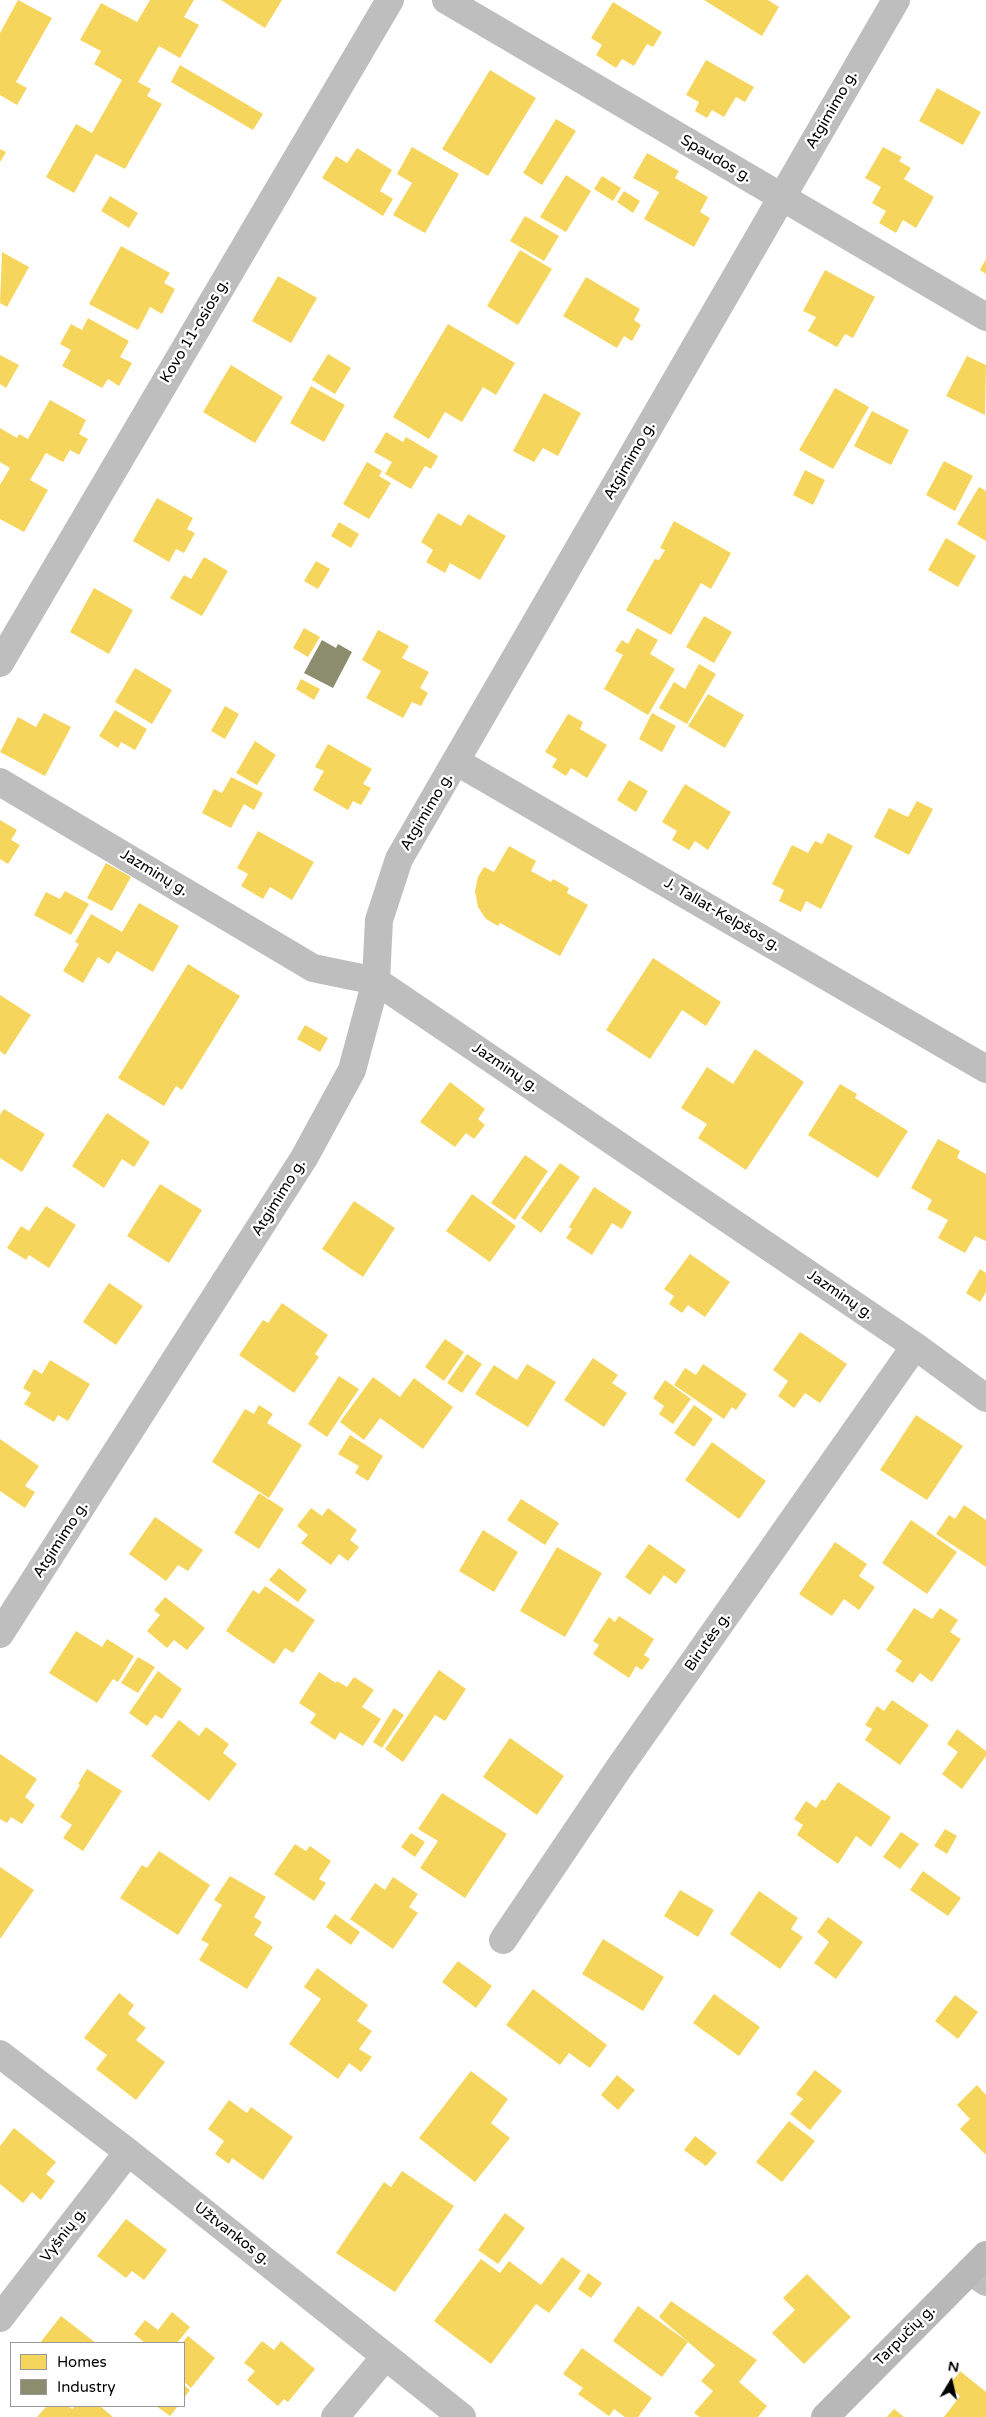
<!DOCTYPE html>
<meta charset="utf-8">
<style>
body{margin:0}
#map{position:relative;width:986px;height:2417px;overflow:hidden;background:#fff;font-family:"Varela Round",sans-serif}
canvas{display:block}
.legend{position:absolute;left:10px;top:2342px;width:175px;height:65px;box-sizing:border-box;background:#fff;border:1px solid #999;margin:0;padding:6px 9px;list-style:none;font-size:15px;color:#000}
.legend li{display:flex;align-items:center;gap:10px;height:25px}
.legend b{width:25px;border:1px solid #999}
.north{position:absolute;left:926px;top:2357px;width:50px;height:50px;-webkit-text-stroke:4px #fff;paint-order:stroke;rotate:9deg;font-size:14px;font-weight:700;line-height:20px;text-align:center;color:#000}
.north::after{content:'';display:block;margin:auto;width:18px;height:22px;background:#000;clip-path:polygon(50% 0,100% 100%,50% 72%,0 100%)}
</style>
<div id="map">
<canvas width="986" height="2417"></canvas>
<ul class="legend">
<li><b style="height:14px;background:#f6d55c"></b>Homes</li>
<li><b style="height:14px;background:#8c8c6e"></b>Industry</li>
</ul>
<div class="north">N</div>
</div>
<script>
const context = document.querySelector('canvas').getContext('2d');
context.lineJoin = 'round';
function fillPath(path, color) { context.fillStyle = color; context.fill(path, 'evenodd'); }
const toPath = rows => new Path2D(rows.map(r => 'M' + r).join(''));
function strokePath(path, color, width, dash) { context.strokeStyle = color; context.lineWidth = width; context.lineCap = dash ? 'butt' : 'round'; context.setLineDash(dash || []); context.stroke(path); }
function drawText(font, color, halo, rows, align = 'center') {
  context.font = font + ' "Varela Round",sans-serif'; context.lineWidth = 5; context.setLineDash([]); context.textBaseline = 'middle'; context.strokeStyle = halo; context.fillStyle = color; for (const [text, x, y, turn = 0] of rows) {
    context.save(); context.translate(x, y); context.rotate((+turn || 0) * Math.PI / 180); context.textAlign = isNaN(turn) ? turn : align; if (halo) context.strokeText(text, 0, 0); context.fillText(text, 0, 0); context.restore();
  }
}
fillPath(toPath([
 [18,0,52,18,16,82,27,88,17,105,0,95,0,33],
 [150,0,194,0,184,17,199,25,180,58,159,46,138,82,151,89,147,96,162,104,125,169,96,154,74,193,46,177,76,124,92,133,122,80,94,64,101,51,80,40,101,3,137,22],
 [221,0,282,0,265,28],
 [704,0,768,0,779,7,762,36],
 [613,2,662,32,653,47,647,44,634,66,622,59,616,68,596,55,602,45,591,38],
 [706,60,754,87,745,102,736,97,724,117,712,110,707,118,695,111,699,102,686,95],
 [180,65,263,114,253,130,171,82],
 [490,70,536,98,488,176,442,149],
 [937,88,981,112,963,145,919,121],
 [556,119,576,131,542,185,523,173],
 [412,147,459,174,425,233,393,215,412,183,397,174],
 [883,147,902,157,899,161,911,168,904,179,934,197,916,228,903,220,896,233,879,223,886,211,872,203,881,187,865,178],
 [357,148,392,170,380,191,393,199,383,216,322,178,336,156,347,163],
 [0,149,6,152,0,162],
 [647,153,679,171,675,178,708,197,700,212,710,218,694,247,644,219,659,192,633,178],
 [566,175,591,191,566,232,540,217],
 [602,176,621,188,613,201,594,189],
 [624,191,640,201,633,213,617,202],
 [110,196,138,213,129,228,101,211],
 [525,216,559,236,544,261,510,241],
 [121,246,170,273,164,283,175,289,162,314,150,307,138,330,89,304],
 [520,250,552,269,518,325,487,306],
 [2,252,29,267,7,307,0,303],
 [986,259,986,274,980,270],
 [825,270,875,297,853,338,845,334,837,347,808,331,816,317,803,311],
 [278,276,317,298,291,343,252,321],
 [586,277,640,309,634,320,641,325,632,341,624,336,617,348,563,316],
 [88,318,129,341,120,357,132,363,119,386,108,379,102,388,62,366,71,350,60,344,71,324,82,330],
 [448,324,515,363,496,395,483,387,462,422,445,412,429,439,393,417],
 [328,354,351,368,335,394,312,380],
 [0,355,19,365,6,388,0,384],
 [967,356,986,365,985,415,946,396],
 [231,365,283,397,255,443,203,412],
 [311,386,345,405,324,442,290,423],
 [835,388,869,407,833,469,799,450],
 [544,393,581,413,558,456,543,448,534,462,513,451],
 [50,400,86,420,79,434,88,439,79,455,70,450,63,462,46,453,30,480,48,490,24,532,0,519,0,485,10,468,0,462,0,428,17,438,19,434,28,439],
 [872,411,909,430,891,465,854,446],
 [386,432,403,442,406,437,438,456,431,469,425,466,411,489,385,474,392,462,374,452],
 [944,461,973,476,955,511,926,495],
 [367,462,382,471,379,476,391,483,369,519,343,504],
 [805,470,825,480,813,505,793,495],
 [979,487,986,491,986,541,957,524],
 [157,498,193,518,187,529,195,533,184,553,176,549,169,562,133,541],
 [438,513,461,526,468,514,506,536,480,580,450,563,445,573,426,562,433,550,421,542],
 [674,521,731,553,711,589,701,583,671,635,626,610,655,559,659,560,665,550,660,548],
 [339,522,359,534,351,548,331,536],
 [946,538,976,556,958,587,928,570],
 [204,557,228,571,202,616,170,598,184,575,191,579],
 [316,561,330,569,318,589,304,581],
 [94,588,133,610,109,654,70,632],
 [704,616,732,632,714,663,686,647],
 [304,628,320,637,308,657,293,648],
 [637,628,658,640,650,654,675,669,648,715,604,689,623,655,615,651,622,640,628,644],
 [378,630,409,646,402,658,429,672,420,688,428,693,421,706,412,702,403,718,366,698,381,671,362,660],
 [699,664,716,674,687,724,659,708,674,682,685,689],
 [135,668,172,690,152,724,115,702],
 [301,679,320,689,314,700,296,689],
 [708,694,744,715,725,748,688,726],
 [225,706,239,714,225,739,211,731],
 [115,710,147,729,135,750,121,742,118,748,99,736],
 [44,713,71,727,45,776,0,752,18,717,36,727],
 [652,713,676,726,662,752,639,739],
 [568,714,583,722,580,729,607,745,587,778,571,768,566,776,552,767,557,759,545,752],
 [255,741,276,755,257,785,236,773],
 [328,744,372,769,363,784,371,788,361,805,353,801,348,810,313,790,324,771,315,767],
 [231,777,263,793,254,810,244,804,231,828,202,813,214,789,222,793],
 [629,780,648,791,636,812,617,800],
 [685,784,731,812,708,850,695,841,689,850,672,840,677,831,662,822],
 [917,801,933,809,909,855,874,837,889,808,908,817],
 [0,820,17,830,11,840,20,845,8,864,0,859],
 [258,831,314,862,292,900,270,887,263,899,241,886,248,874,237,868],
 [828,833,853,846,821,909,806,901,801,912,779,901,784,890,772,884,792,845,808,853,815,841,822,844],
 [509,846,536,861,531,871,551,882,553,879,569,888,567,893,588,905,560,956,500,923,498,926,486,919,478,907,475,891,478,877,484,867,494,872],
 [106,863,131,877,112,911,87,898],
 [65,891,89,904,71,935,34,915,46,892,60,899],
 [139,903,179,926,153,972,117,951,109,964,98,957,83,983,63,971,79,944,75,942,91,914,122,932],
 [653,958,721,1002,706,1026,682,1010,650,1059,606,1030],
 [188,964,240,996,182,1090,176,1086,164,1106,118,1078],
 [0,995,31,1015,5,1055,0,1051],
 [305,1025,328,1038,320,1052,297,1039],
 [755,1049,804,1082,746,1170,698,1138,707,1124,681,1108,707,1067,733,1084],
 [450,1082,485,1109,478,1119,485,1125,474,1139,466,1133,455,1147,420,1122],
 [840,1084,857,1094,855,1098,908,1131,878,1178,808,1135],
 [4,1109,45,1134,22,1172,0,1158,0,1115],
 [107,1113,150,1142,134,1167,122,1159,104,1188,72,1166],
 [938,1139,960,1151,957,1158,986,1174,986,1241,975,1236,965,1253,938,1238,948,1220,927,1209,932,1200,911,1188],
 [525,1155,548,1171,515,1220,491,1203],
 [560,1163,580,1177,541,1233,521,1218],
 [160,1184,202,1210,169,1263,127,1236],
 [594,1187,632,1212,622,1229,612,1223,592,1255,566,1238,572,1229,569,1227],
 [472,1194,516,1226,490,1262,446,1231],
 [354,1201,395,1228,363,1277,322,1249],
 [46,1206,76,1225,49,1268,29,1255,26,1260,7,1248,21,1226,29,1231],
 [690,1254,730,1282,705,1317,688,1305,682,1313,669,1304,674,1296,664,1289],
 [980,1269,986,1273,986,1292,980,1302,966,1293],
 [109,1283,143,1306,116,1345,83,1322],
 [282,1303,328,1335,315,1354,319,1357,294,1393,239,1355,263,1320,268,1323],
 [800,1332,847,1364,820,1403,805,1393,794,1408,778,1396,788,1381,773,1370],
 [445,1339,464,1352,444,1381,425,1367],
 [467,1354,482,1364,462,1393,447,1383],
 [593,1358,618,1375,612,1383,627,1393,604,1427,564,1400],
 [50,1360,90,1384,68,1421,58,1415,54,1422,24,1404,31,1393,23,1388,34,1369,42,1374],
 [527,1364,556,1382,528,1427,475,1394,494,1365,517,1380],
 [703,1364,747,1394,736,1410,732,1407,724,1419,674,1385,685,1368,696,1375],
 [339,1376,359,1389,327,1437,308,1424],
 [373,1377,400,1397,414,1378,453,1407,423,1449,380,1418,364,1440,340,1422],
 [665,1380,691,1399,673,1424,659,1414,664,1406,653,1398],
 [259,1405,273,1414,267,1423,302,1445,269,1498,212,1462,245,1409,254,1414],
 [694,1405,713,1419,694,1447,674,1433],
 [916,1415,963,1446,927,1500,880,1470],
 [350,1435,383,1456,368,1481,355,1473,359,1466,338,1454],
 [0,1439,39,1466,25,1486,35,1492,25,1508,0,1491],
 [712,1442,766,1481,739,1519,685,1480],
 [259,1493,284,1509,259,1549,234,1533],
 [521,1499,559,1523,545,1545,507,1520],
 [964,1505,986,1520,986,1567,936,1534,949,1515,955,1519],
 [311,1508,322,1516,328,1508,357,1530,350,1540,359,1547,348,1561,339,1554,331,1565,301,1543,308,1535,297,1526],
 [155,1517,203,1550,188,1571,178,1565,166,1581,129,1554],
 [911,1520,957,1552,927,1594,882,1563],
 [483,1530,518,1552,494,1592,459,1571],
 [835,1542,867,1564,859,1576,875,1587,859,1610,844,1599,832,1616,799,1594],
 [649,1544,686,1570,676,1584,664,1575,650,1595,625,1577],
 [557,1547,602,1573,565,1637,520,1611],
 [279,1568,307,1590,298,1602,269,1580],
 [265,1586,315,1620,293,1653,285,1648,274,1664,226,1631,253,1590,259,1594],
 [165,1597,205,1628,187,1650,174,1640,167,1648,147,1631,160,1615,154,1610],
 [914,1608,932,1619,940,1608,958,1620,950,1632,961,1639,932,1682,920,1673,913,1683,895,1671,902,1661,886,1650],
 [619,1616,654,1639,644,1655,650,1659,642,1670,636,1666,629,1678,593,1654,599,1645,593,1641,609,1617,615,1622],
 [76,1631,102,1647,107,1639,134,1656,118,1682,113,1679,97,1703,49,1673],
 [138,1657,155,1667,138,1693,121,1683],
 [439,1670,466,1689,445,1721,435,1715,403,1762,385,1749],
 [158,1671,182,1689,162,1719,155,1715,147,1726,129,1713],
 [319,1672,336,1683,337,1681,347,1687,354,1677,374,1690,362,1707,381,1719,363,1746,340,1732,335,1740,310,1723,316,1714,299,1703],
 [892,1700,929,1725,900,1765,865,1740,872,1729,865,1725,877,1706,884,1711],
 [394,1708,404,1715,382,1748,373,1742],
 [179,1720,199,1736,206,1727,229,1744,223,1753,237,1764,209,1801,151,1756],
 [957,1729,986,1751,986,1756,962,1789,942,1774,958,1752,947,1744],
 [510,1738,564,1776,537,1815,483,1777],
 [0,1754,37,1779,25,1797,35,1805,22,1824,11,1817,7,1823,0,1819],
 [87,1769,122,1791,83,1851,63,1838,72,1825,60,1817,80,1785,78,1784],
 [838,1782,891,1817,871,1847,856,1836,838,1864,797,1835,803,1825,794,1819,806,1801,816,1808,822,1799,825,1801],
 [442,1793,507,1834,465,1898,420,1868,438,1841,418,1829],
 [945,1829,957,1836,947,1854,934,1846],
 [901,1832,919,1844,900,1869,883,1857],
 [411,1833,425,1842,415,1857,401,1847],
 [295,1844,306,1851,310,1846,331,1861,319,1879,326,1883,314,1901,274,1874],
 [159,1851,210,1885,178,1935,120,1898,142,1865,147,1868],
 [0,1867,34,1890,0,1939],
 [923,1871,961,1898,948,1916,910,1890],
 [230,1876,266,1897,254,1917,262,1922,254,1935,273,1947,247,1989,199,1960,209,1944,201,1940,222,1905,214,1900],
 [393,1877,418,1894,409,1907,418,1913,393,1949,350,1919,375,1883,385,1890],
 [680,1890,714,1910,698,1937,664,1916],
 [759,1891,798,1918,791,1929,803,1937,780,1969,730,1934],
 [335,1914,360,1932,351,1945,326,1927],
 [828,1917,863,1942,836,1979,814,1963,829,1942,817,1932],
 [603,1939,664,1977,643,2011,582,1974],
 [458,1961,492,1986,476,2008,442,1982],
 [317,1968,368,2005,357,2021,372,2031,359,2049,372,2057,361,2072,349,2063,338,2079,289,2044,321,1999,304,1987],
 [533,1989,607,2045,590,2068,569,2053,560,2065,506,2025],
 [119,1993,134,2005,128,2014,146,2028,136,2040,165,2062,136,2100,96,2069,107,2055,84,2038],
 [714,1994,760,2027,739,2056,693,2023],
 [955,1995,978,2012,958,2039,935,2021],
 [815,2070,842,2091,810,2130,790,2114,803,2099,796,2094],
 [471,2071,508,2099,491,2123,510,2138,475,2182,419,2138],
 [617,2075,635,2090,618,2110,601,2095],
 [977,2085,986,2095,986,2155,960,2129,970,2119,957,2105],
 [229,2100,247,2113,251,2107,293,2137,263,2180,232,2158,229,2164,215,2154,224,2141,208,2129],
 [789,2121,815,2141,782,2182,756,2162],
 [14,2128,56,2162,46,2174,55,2181,41,2200,32,2192,23,2203,0,2184,0,2146],
 [695,2136,717,2153,706,2166,684,2150],
 [402,2171,454,2206,395,2292,336,2253,384,2182,391,2187],
 [505,2213,525,2228,498,2264,478,2250],
 [126,2219,167,2250,144,2280,132,2271,126,2278,97,2256],
 [562,2257,581,2271,549,2313,536,2304,491,2364,434,2321,481,2259,500,2273,509,2261,541,2285],
 [588,2273,602,2283,591,2298,578,2289],
 [807,2274,851,2317,804,2364,772,2333,795,2310,783,2298],
 [671,2301,757,2360,739,2382,767,2406,758,2417,700,2417,694,2413,713,2391,701,2381,715,2365,659,2317],
 [638,2306,688,2342,662,2377,613,2341],
 [172,2312,190,2327,177,2343,145,2343,134,2334,145,2320,158,2330],
 [61,2316,96,2343,40,2343],
 [188,2336,215,2358,191,2388,184,2382,182,2343],
 [262,2341,274,2350,281,2341,315,2369,288,2402,284,2399,278,2406,247,2380,255,2371,244,2363],
 [582,2348,652,2398,638,2417,625,2417,614,2409,609,2416,578,2394,583,2388,563,2374],
 [960,2371,986,2392,986,2417,944,2417,960,2396,948,2386],
 [184,2385,190,2390,184,2398],
 [47,2406,68,2406,72,2409,75,2406,100,2406,113,2417,37,2417],
 [156,2406,178,2406,170,2416],
 [894,2409,904,2417,887,2417]
]), '#f6d55c');
fillPath(toPath([
 [322,640,336,648,338,644,352,652,333,688,304,673]
]), '#8c8c6e');
strokePath(toPath([
 [446,0,986,317],
 [0,663,390,0],
 [457,762,986,1069],
 [0,782,313,968,376,981,915,1346,986,1398],
 [0,1634,304,1158,352,1070,376,981,379,920,399,859,896,0],
 [503,1940,619,1768,915,1346],
 [0,2054,128,2152,462,2417],
 [970,2271,986,2282],
 [0,2318,128,2152],
 [335,2417,385,2357]
]), '#bebebe', 28);
strokePath(toPath([
 [825,2417,986,2255]
]), '#b8b8b8', 28);
drawText('15px', '#000', '#fff', [
 ["Atgimimo g.",832,110,-60],
 ["Spaudos g.",716,159,30],
 ["Kovo 11-osios g.",195,331,-59],
 ["Atgimimo g.",630,461,-60],
 ["Atgimimo g.",427,812,-59],
 ["Jazminų g.",154,873,31],
 ["J. Tallat-Kelpšos g.",722,915,30],
 ["Jazminų g.",505,1068,34],
 ["Atgimimo g.",279,1198,-58],
 ["Jazminų g.",840,1295,34],
 ["Atgimimo g.",61,1540,-57],
 ["Birutės g.",708,1642,-55],
 ["Užtvankos g.",232,2234,38],
 ["Vyšnių g.",64,2235,-52],
 ["Tarpučių g.",905,2336,-45]
]);
</script>
